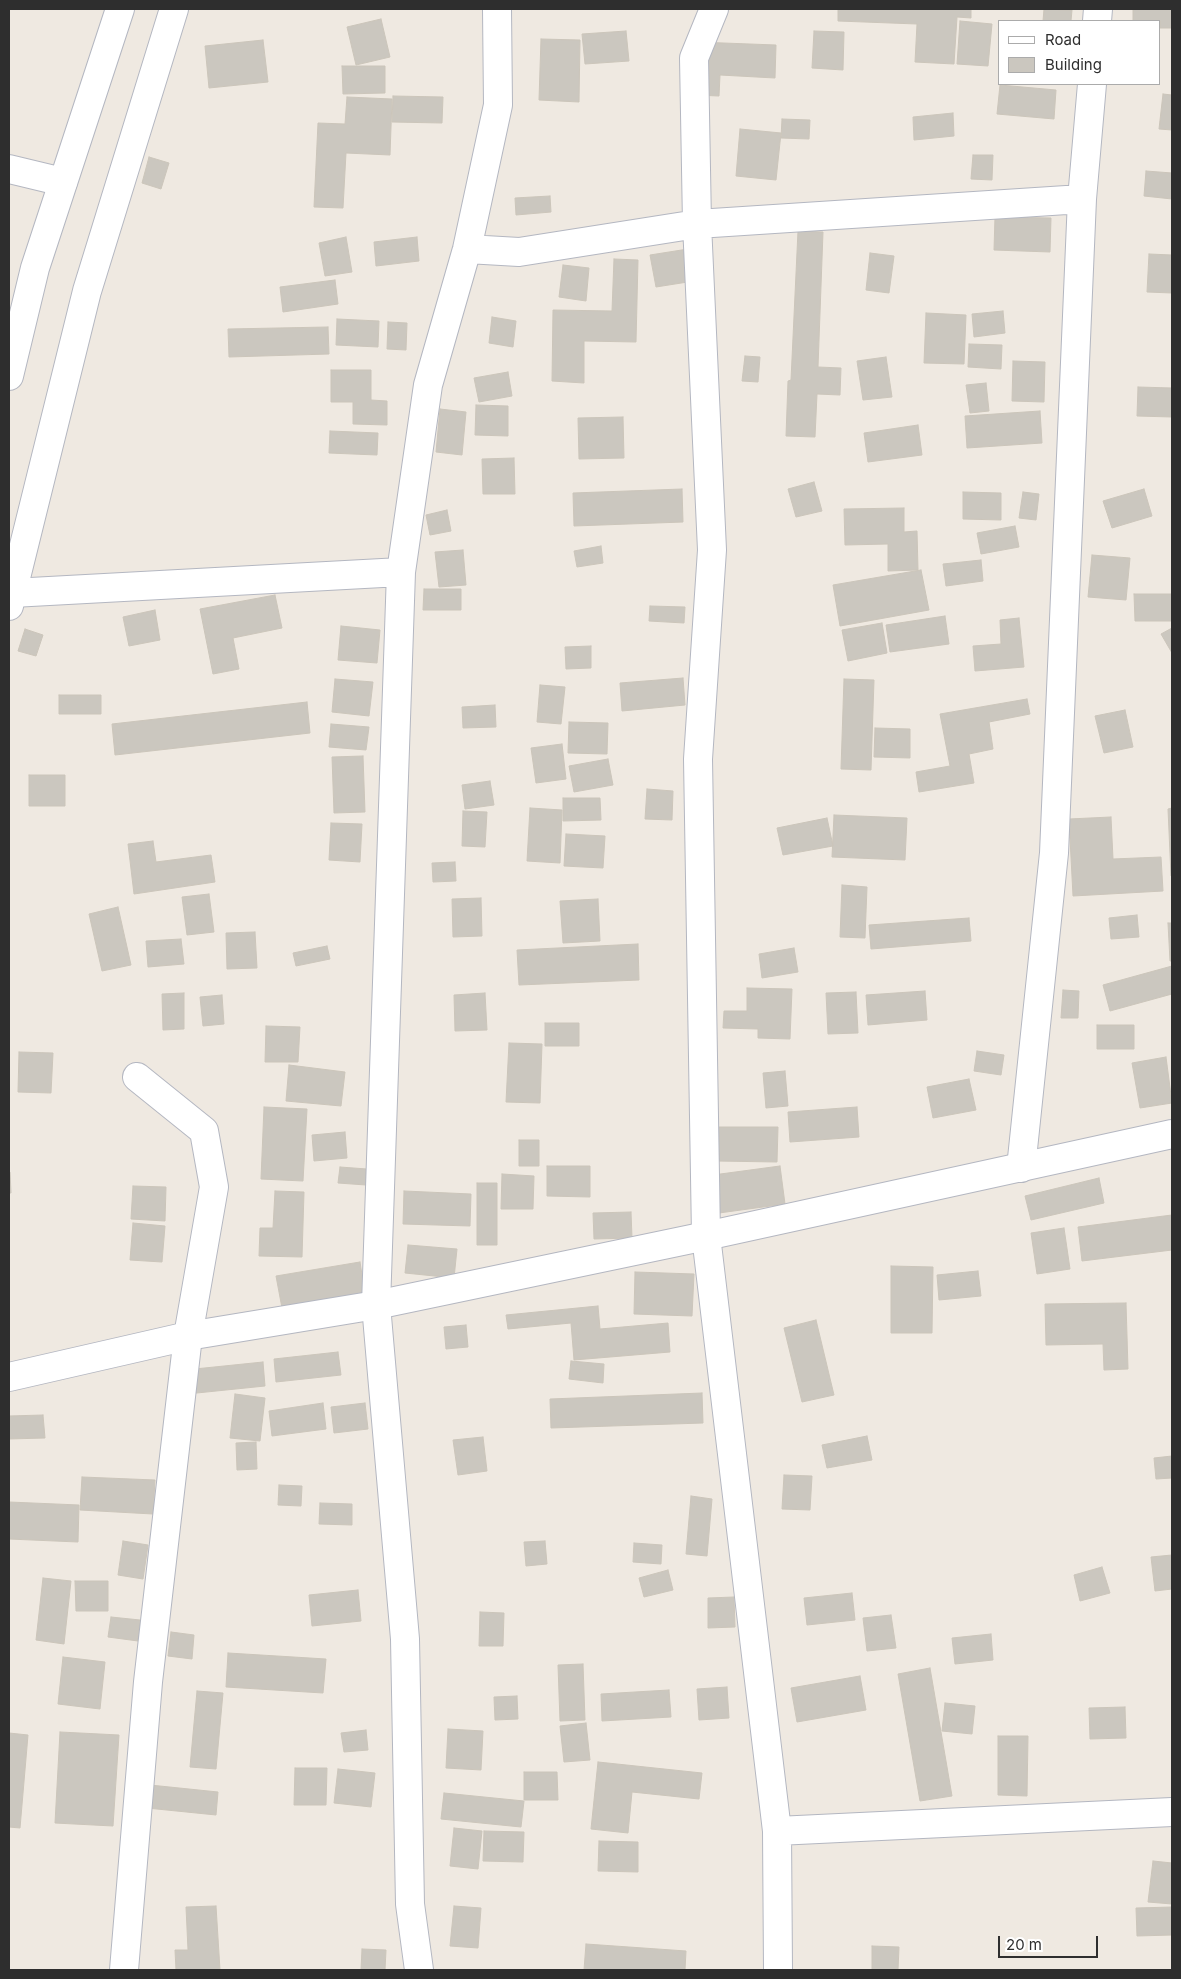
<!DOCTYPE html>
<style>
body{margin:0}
#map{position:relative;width:1181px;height:1979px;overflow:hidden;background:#efe9e1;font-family:Inter,sans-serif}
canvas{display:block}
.frame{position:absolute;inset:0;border:10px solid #2e2e2e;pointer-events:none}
.legend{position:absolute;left:998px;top:20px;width:162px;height:65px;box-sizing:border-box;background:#fff;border:1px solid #ababab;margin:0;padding:6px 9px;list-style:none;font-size:15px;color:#2e2e2e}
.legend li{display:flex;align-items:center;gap:10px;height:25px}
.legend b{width:25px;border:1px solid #ababab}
.scale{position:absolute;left:998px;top:1936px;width:100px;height:22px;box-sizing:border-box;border:2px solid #2e2e2e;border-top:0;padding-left:6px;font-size:15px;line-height:18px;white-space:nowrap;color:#2e2e2e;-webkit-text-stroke:4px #fff;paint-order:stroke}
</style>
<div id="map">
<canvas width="1181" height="1979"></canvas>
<div class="frame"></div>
<ul class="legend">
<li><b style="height:6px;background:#fff"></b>Road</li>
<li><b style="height:14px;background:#cbc7bf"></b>Building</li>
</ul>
<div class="scale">20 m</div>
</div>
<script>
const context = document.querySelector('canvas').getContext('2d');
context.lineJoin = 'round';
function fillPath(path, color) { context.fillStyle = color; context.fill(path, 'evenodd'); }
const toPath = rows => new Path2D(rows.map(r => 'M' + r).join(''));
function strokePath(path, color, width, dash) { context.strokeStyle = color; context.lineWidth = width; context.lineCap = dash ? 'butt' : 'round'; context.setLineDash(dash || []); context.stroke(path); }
const building = toPath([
 [838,9,971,9,971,18,957,17,954,64,915,62,917,24,838,21,838,9],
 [1044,9,1072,10,1071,21,1043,21,1044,9],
 [1133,9,1172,9,1172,28,1160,28,1160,21,1133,21,1133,9],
 [381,19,390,57,356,65,347,27,381,19],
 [960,21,992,24,988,66,957,64,960,21],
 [626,31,629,61,585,64,582,34,626,31],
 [814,31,844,32,843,70,812,68,814,31],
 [541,39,580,40,579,102,539,100,541,39],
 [263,40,268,82,209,88,205,46,263,40],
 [697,42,776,45,775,78,720,75,719,96,695,95,697,42],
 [342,66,385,66,385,93,343,94,342,66],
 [1000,85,1056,90,1054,119,997,114,1000,85],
 [1163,94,1172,95,1172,130,1159,129,1163,94],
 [393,96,443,97,442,123,392,122,393,96],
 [347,97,392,99,390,155,346,153,343,208,314,207,318,123,345,124,347,97],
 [953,113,954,136,914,140,913,117,953,113],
 [782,119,810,120,809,139,781,138,782,119],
 [740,129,781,133,776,180,736,176,740,129],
 [973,155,993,155,992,180,971,179,973,155],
 [149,157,169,163,161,189,142,183,149,157],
 [1146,171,1172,173,1172,199,1144,196,1146,171],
 [550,196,551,212,516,215,515,198,550,196],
 [995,217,1051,218,1050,252,994,250,995,217],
 [798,231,823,232,818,367,841,368,840,395,817,394,815,437,786,436,788,381,791,380,798,231],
 [346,237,352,272,325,276,319,243,346,237],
 [417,237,419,261,376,266,374,242,417,237],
 [688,249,694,281,656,287,650,255,688,249],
 [870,253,894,256,889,293,866,290,870,253],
 [1149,254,1172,255,1172,293,1147,292,1149,254],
 [614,259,638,260,636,342,584,341,584,383,552,381,553,310,612,311,614,259],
 [563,265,589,268,586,301,559,297,563,265],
 [335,280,338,304,283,312,280,287,335,280],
 [1003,311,1005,333,974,337,972,314,1003,311],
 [926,313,966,315,964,364,924,363,926,313],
 [492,317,516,321,513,347,489,343,492,317],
 [337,319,379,321,378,347,336,345,337,319],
 [388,322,407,323,406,350,387,349,388,322],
 [328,327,329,354,229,357,228,329,328,327],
 [969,344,1002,345,1001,369,968,367,969,344],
 [745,356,760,357,758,382,742,381,745,356],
 [886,357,892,397,863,400,857,361,886,357],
 [1013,361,1045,362,1044,402,1012,401,1013,361],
 [331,370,371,370,371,400,387,401,387,425,353,424,353,402,331,402,331,370],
 [508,372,512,396,479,402,474,378,508,372],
 [986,383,989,411,970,413,966,385,986,383],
 [1138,387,1172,388,1172,417,1137,416,1138,387],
 [476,405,508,406,508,436,475,435,476,405],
 [440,409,466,412,462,455,436,452,440,409],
 [1040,411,1042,443,967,448,965,416,1040,411],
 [623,417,624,458,579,459,578,418,623,417],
 [918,425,922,455,868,462,864,433,918,425],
 [330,431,378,433,377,455,329,453,330,431],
 [514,458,515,494,483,494,482,459,514,458],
 [814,482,822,511,796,517,788,489,814,482],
 [682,489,683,522,574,526,573,493,682,489],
 [1144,489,1152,516,1112,528,1103,501,1144,489],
 [963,492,1001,493,1001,520,963,519,963,492],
 [1023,492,1039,494,1036,520,1019,518,1023,492],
 [904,508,904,532,917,531,918,570,888,571,888,544,845,545,844,509,904,508],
 [447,510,451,531,430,535,426,515,447,510],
 [1015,526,1019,547,981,554,977,533,1015,526],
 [601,546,603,563,577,567,574,551,601,546],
 [463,550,466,585,439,587,435,552,463,550],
 [1092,555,1130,558,1126,600,1088,597,1092,555],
 [981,560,983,581,946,586,943,564,981,560],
 [921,570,929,610,840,626,833,585,921,570],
 [424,589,461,589,461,610,423,610,424,589],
 [1134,594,1172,594,1172,621,1135,621,1134,594],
 [275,595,282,628,233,638,239,669,213,674,200,609,275,595],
 [650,606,685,607,684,623,649,621,650,606],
 [155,610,160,640,129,646,123,617,155,610],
 [945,616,949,644,890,652,886,625,945,616],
 [1019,618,1024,667,975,671,973,646,1001,644,1000,620,1019,618],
 [882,623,887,653,848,661,842,630,882,623],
 [341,626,380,630,377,663,338,660,341,626],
 [1172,628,1172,653,1161,634,1172,628],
 [25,629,43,635,36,656,18,651,25,629],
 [591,646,591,668,566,669,565,647,591,646],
 [683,678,685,705,622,711,620,683,683,678],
 [335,679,373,682,369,716,332,712,335,679],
 [844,679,874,680,871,770,841,769,844,679],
 [540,685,565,687,561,724,537,722,540,685],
 [59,695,101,695,101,714,59,714,59,695],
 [1027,699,1030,714,989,722,993,749,969,754,974,783,919,792,916,772,950,766,940,714,1027,699],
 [307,702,310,733,115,755,112,724,307,702],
 [495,705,496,727,463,728,462,707,495,705],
 [1125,710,1133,747,1104,753,1095,716,1125,710],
 [569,722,608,723,607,754,568,753,569,722],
 [331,724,369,727,366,750,329,747,331,724],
 [875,728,910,729,910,758,874,757,875,728],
 [562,744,566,779,536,783,531,748,562,744],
 [363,756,365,812,334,813,332,757,363,756],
 [608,759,613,785,574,792,569,766,608,759],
 [29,775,65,775,65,806,29,806,29,775],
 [490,781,494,805,465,809,462,785,490,781],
 [647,789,673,791,672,820,645,819,647,789],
 [563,798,600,798,601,820,563,821,563,798],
 [530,808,562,810,560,863,527,861,530,808],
 [1172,808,1172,876,1171,876,1168,809,1172,808],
 [463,811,487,812,485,847,462,846,463,811],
 [834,815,907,818,905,860,832,857,834,815],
 [1111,817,1113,859,1161,857,1163,891,1073,896,1069,819,1111,817],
 [827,818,833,846,783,855,777,828,827,818],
 [331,823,362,824,360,862,329,860,331,823],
 [566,834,605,836,603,868,564,866,566,834],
 [153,841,156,862,211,855,215,882,134,894,128,844,153,841],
 [455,862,456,881,433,882,432,863,455,862],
 [842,885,867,887,865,938,840,937,842,885],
 [209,894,214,932,187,935,182,897,209,894],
 [481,898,482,936,453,937,452,899,481,898],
 [598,899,600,941,563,943,560,901,598,899],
 [118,907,131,965,102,971,89,914,118,907],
 [1137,915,1139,937,1111,939,1109,918,1137,915],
 [969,918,971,941,871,949,869,925,969,918],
 [1168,923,1172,923,1172,961,1170,961,1168,923],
 [255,932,257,968,227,969,226,933,255,932],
 [181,939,184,964,148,967,146,941,181,939],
 [638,944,639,980,519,985,517,950,638,944],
 [327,946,330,959,296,966,293,953,327,946],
 [794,948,798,972,762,978,759,954,794,948],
 [1172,966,1172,994,1110,1011,1103,985,1172,966],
 [747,988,792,989,790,1039,758,1038,758,1029,723,1028,724,1011,747,1011,747,988],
 [1063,990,1079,991,1078,1018,1061,1018,1063,990],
 [925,991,927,1020,868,1025,866,995,925,991],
 [856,992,858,1033,828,1034,826,993,856,992],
 [184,993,184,1029,163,1030,162,994,184,993],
 [485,993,487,1030,455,1031,454,995,485,993],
 [222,995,224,1024,203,1026,200,997,222,995],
 [545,1023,579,1023,579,1046,545,1046,545,1023],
 [1097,1025,1134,1025,1134,1049,1097,1049,1097,1025],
 [266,1026,300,1027,298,1062,265,1062,266,1026],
 [509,1043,542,1044,540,1103,506,1102,509,1043],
 [977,1051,1004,1055,1001,1075,974,1071,977,1051],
 [19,1052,53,1053,51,1093,18,1092,19,1052],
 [1166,1057,1172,1103,1140,1108,1132,1063,1166,1057],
 [289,1065,345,1072,341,1106,286,1101,289,1065],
 [785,1071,788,1106,766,1108,763,1073,785,1071],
 [969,1079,976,1110,933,1118,927,1087,969,1079],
 [264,1107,307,1109,303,1181,261,1179,264,1107],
 [857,1107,859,1137,790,1142,788,1112,857,1107],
 [716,1127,778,1127,777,1162,716,1161,716,1127],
 [345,1132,347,1158,314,1161,312,1135,345,1132],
 [519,1140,539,1140,539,1166,519,1166,519,1140],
 [547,1166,590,1166,590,1197,547,1196,547,1166],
 [780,1166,785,1204,719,1213,713,1175,780,1166],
 [340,1167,367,1169,366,1185,338,1183,340,1167],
 [9,1172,10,1172,11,1193,9,1193,9,1172],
 [502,1174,534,1176,533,1209,501,1209,502,1174],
 [1099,1178,1104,1203,1031,1220,1025,1196,1099,1178],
 [477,1183,497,1183,497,1245,477,1245,477,1183],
 [133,1186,166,1187,165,1221,131,1219,133,1186],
 [275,1191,304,1192,302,1257,259,1256,260,1228,273,1228,275,1191],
 [404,1191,471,1194,470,1226,403,1224,404,1191],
 [631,1212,632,1238,594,1239,593,1213,631,1212],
 [1172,1215,1172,1250,1082,1261,1078,1227,1172,1215],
 [133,1223,165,1226,162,1262,130,1260,133,1223],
 [1064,1228,1070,1269,1037,1274,1031,1233,1064,1228],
 [408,1245,457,1249,454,1278,405,1273,408,1245],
 [360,1262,365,1294,282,1308,276,1276,360,1262],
 [891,1266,933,1267,932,1333,891,1333,891,1266],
 [978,1271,981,1296,939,1300,937,1275,978,1271],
 [635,1272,694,1274,692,1316,634,1314,635,1272],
 [1126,1303,1128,1369,1104,1370,1103,1344,1046,1345,1045,1304,1126,1303],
 [598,1306,600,1329,668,1323,670,1352,574,1360,571,1323,508,1329,506,1315,598,1306],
 [816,1320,834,1395,802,1402,784,1328,816,1320],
 [466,1325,468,1347,446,1349,444,1327,466,1325],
 [338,1352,341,1375,276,1382,274,1359,338,1352],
 [571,1361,604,1364,603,1383,569,1379,571,1361],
 [263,1362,265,1386,187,1394,185,1370,263,1362],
 [702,1393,703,1423,551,1428,550,1399,702,1393],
 [235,1394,265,1398,260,1441,230,1438,235,1394],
 [323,1403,326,1429,272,1436,269,1411,323,1403],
 [365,1403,368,1429,334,1433,331,1407,365,1403],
 [43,1415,45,1438,9,1439,9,1416,43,1415],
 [867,1436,872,1460,827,1468,822,1445,867,1436],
 [483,1437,487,1471,458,1475,453,1440,483,1437],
 [256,1442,257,1469,237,1470,236,1443,256,1442],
 [1172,1456,1172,1478,1156,1479,1154,1458,1172,1456],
 [784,1475,812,1476,810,1510,782,1509,784,1475],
 [82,1477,155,1480,153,1514,80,1510,82,1477],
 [279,1485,302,1486,301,1506,278,1505,279,1485],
 [691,1496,712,1499,707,1556,686,1554,691,1496],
 [9,1502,79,1505,78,1542,9,1539,9,1502],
 [320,1503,352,1504,352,1525,319,1524,320,1503],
 [123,1541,148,1545,143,1579,118,1575,123,1541],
 [545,1541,547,1564,526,1566,524,1542,545,1541],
 [634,1543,662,1545,661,1564,633,1562,634,1543],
 [1172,1555,1172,1589,1155,1591,1151,1557,1172,1555],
 [1102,1567,1110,1593,1080,1601,1074,1575,1102,1567],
 [668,1570,673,1590,644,1597,639,1578,668,1570],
 [43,1578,71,1581,64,1644,36,1640,43,1578],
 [75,1581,108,1581,108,1611,76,1611,75,1581],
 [358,1590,361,1621,312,1626,309,1595,358,1590],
 [852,1593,855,1620,807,1625,804,1598,852,1593],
 [734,1597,735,1627,708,1628,708,1598,734,1597],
 [480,1612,504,1613,503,1646,479,1646,480,1612],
 [891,1615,896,1648,867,1651,863,1618,891,1615],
 [111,1617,140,1620,138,1641,108,1637,111,1617],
 [171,1632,194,1635,192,1659,168,1656,171,1632],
 [991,1634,993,1660,955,1664,952,1638,991,1634],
 [228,1653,326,1659,323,1693,226,1687,228,1653],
 [63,1657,105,1662,100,1709,58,1704,63,1657],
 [583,1664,585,1720,560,1721,558,1665,583,1664],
 [930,1668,952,1796,920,1801,898,1674,930,1668],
 [860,1676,866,1710,797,1722,791,1688,860,1676],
 [727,1687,729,1718,699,1720,697,1689,727,1687],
 [669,1690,671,1717,602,1721,601,1694,669,1690],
 [197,1691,223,1693,216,1769,190,1767,197,1691],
 [517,1696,518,1719,495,1720,494,1697,517,1696],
 [945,1703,975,1706,972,1734,942,1731,945,1703],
 [1125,1707,1126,1738,1090,1739,1089,1708,1125,1707],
 [586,1723,590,1760,564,1762,560,1726,586,1723],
 [448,1729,483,1731,481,1770,446,1768,448,1729],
 [366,1730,368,1750,344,1752,341,1733,366,1730],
 [60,1732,119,1735,113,1826,55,1823,60,1732],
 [9,1733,28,1735,20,1828,9,1827,9,1733],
 [998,1736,1028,1736,1027,1796,998,1795,998,1736],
 [598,1762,702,1773,699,1799,632,1792,628,1833,591,1829,598,1762],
 [295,1768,327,1768,326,1805,294,1805,295,1768],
 [338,1769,375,1773,371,1807,334,1803,338,1769],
 [524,1772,557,1772,558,1800,524,1800,524,1772],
 [150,1785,218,1792,216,1815,147,1808,150,1785],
 [444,1793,524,1801,521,1827,441,1819,444,1793],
 [454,1828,482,1831,478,1869,450,1866,454,1828],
 [484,1831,524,1832,523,1862,483,1861,484,1831],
 [599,1841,638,1842,638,1872,598,1871,599,1841],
 [1153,1861,1172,1863,1172,1904,1148,1902,1153,1861],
 [216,1906,220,1970,176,1970,175,1950,188,1950,186,1907,216,1906],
 [454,1906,481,1908,478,1948,450,1946,454,1906],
 [1172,1907,1172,1935,1137,1936,1136,1908,1172,1907],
 [586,1944,686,1951,685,1970,584,1970,586,1944],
 [872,1946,899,1947,898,1970,872,1970,872,1946],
 [362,1949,386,1950,385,1970,361,1970,362,1949]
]);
fillPath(building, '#cbc7bf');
strokePath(building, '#cbc5ba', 1);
const street = toPath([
 [714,9,694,58,697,224,712,550,698,759,706,1236,777,1831,778,1970],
 [1097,21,1098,9],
 [9,169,63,182],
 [467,249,519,252,697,224,1082,199],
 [401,572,376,1305,405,1639,410,1904,419,1970],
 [12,593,401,572,428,385,467,249,498,105,497,9],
 [1021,1168,1054,853,1082,199,1092,84],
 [777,1831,1172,1812],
 [124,1970,148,1682,188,1336,214,1187,204,1131,137,1077]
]);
const secondary = toPath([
 [9,376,35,268,120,9],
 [9,606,87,291,174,9],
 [9,1377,188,1336,376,1305,706,1236,1172,1134]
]);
strokePath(street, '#b4b7c1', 30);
strokePath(secondary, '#b4b7c1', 30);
strokePath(street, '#fff', 28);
strokePath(secondary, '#fff', 28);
</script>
